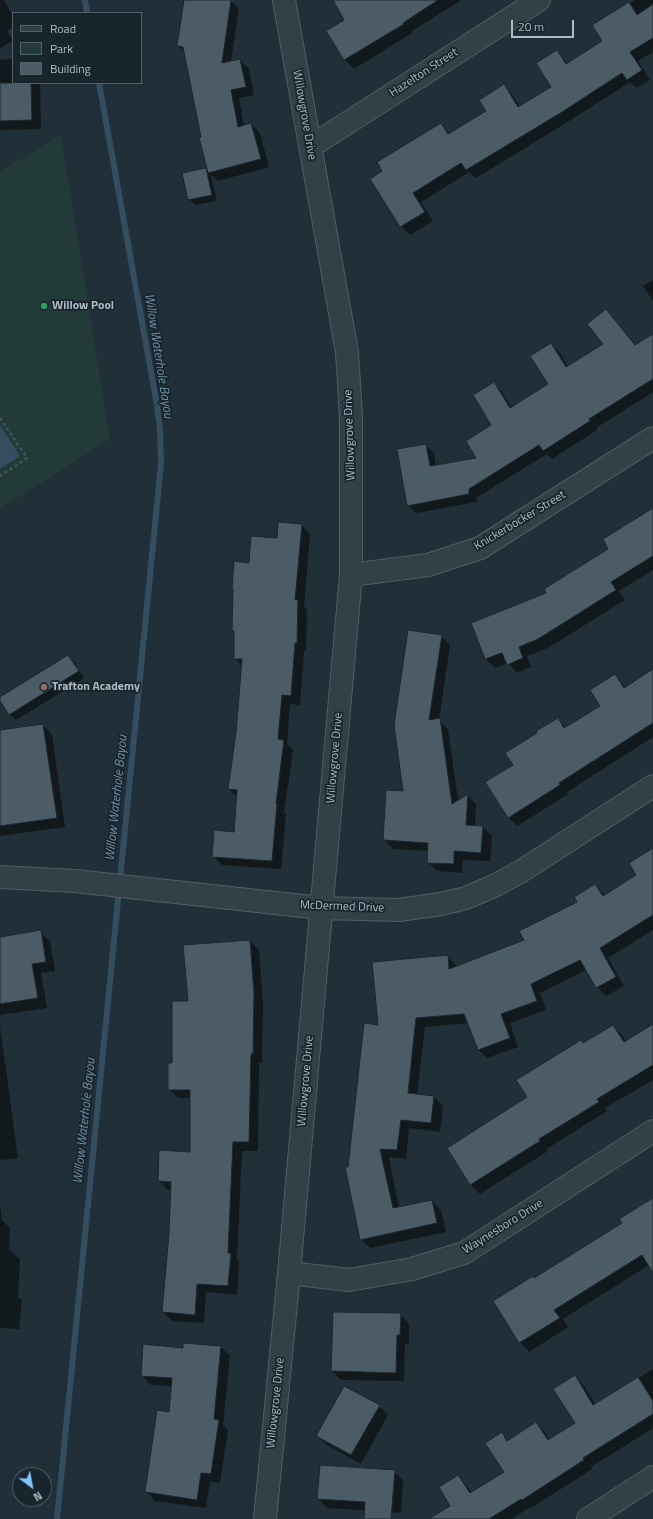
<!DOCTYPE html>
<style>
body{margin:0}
#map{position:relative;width:653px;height:1519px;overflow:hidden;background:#202f38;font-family:"Titillium Web",sans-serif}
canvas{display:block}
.legend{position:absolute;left:12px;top:12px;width:130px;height:72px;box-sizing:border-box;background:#19252d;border:1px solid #55616a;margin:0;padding:5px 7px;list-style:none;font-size:12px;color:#aebbc5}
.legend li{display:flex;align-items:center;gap:8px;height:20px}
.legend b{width:20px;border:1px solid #55616a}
.north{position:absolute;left:12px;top:1467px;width:40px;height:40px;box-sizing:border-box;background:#19252d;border:1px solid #55616a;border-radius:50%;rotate:148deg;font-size:11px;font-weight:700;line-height:16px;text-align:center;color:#aebbc5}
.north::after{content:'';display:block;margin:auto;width:14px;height:18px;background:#80c4f8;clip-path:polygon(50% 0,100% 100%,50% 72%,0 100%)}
.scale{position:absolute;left:511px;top:20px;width:63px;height:18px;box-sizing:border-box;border:2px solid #aebbc5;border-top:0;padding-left:5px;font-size:12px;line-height:14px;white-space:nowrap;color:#aebbc5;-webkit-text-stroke:3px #19252d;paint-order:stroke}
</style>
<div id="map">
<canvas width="653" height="1519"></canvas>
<ul class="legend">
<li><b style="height:5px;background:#344048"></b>Road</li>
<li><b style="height:11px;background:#233b38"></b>Park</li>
<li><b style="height:11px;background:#4b5c67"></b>Building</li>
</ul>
<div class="north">N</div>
<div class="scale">20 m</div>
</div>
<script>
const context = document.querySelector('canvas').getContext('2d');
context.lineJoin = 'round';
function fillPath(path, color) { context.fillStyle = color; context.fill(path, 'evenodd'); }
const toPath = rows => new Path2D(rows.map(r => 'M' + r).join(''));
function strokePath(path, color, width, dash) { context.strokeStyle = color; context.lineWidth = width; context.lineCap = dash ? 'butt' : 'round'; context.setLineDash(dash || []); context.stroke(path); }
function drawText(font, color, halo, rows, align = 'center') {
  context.font = font + ' "Titillium Web",sans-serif'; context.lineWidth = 3.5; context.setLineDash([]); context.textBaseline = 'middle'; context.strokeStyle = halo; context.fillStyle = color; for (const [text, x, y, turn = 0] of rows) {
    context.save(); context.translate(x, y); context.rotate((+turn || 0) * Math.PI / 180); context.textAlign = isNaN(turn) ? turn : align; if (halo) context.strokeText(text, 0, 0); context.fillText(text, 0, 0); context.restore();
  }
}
fillPath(toPath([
 [61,134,110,439,0,509,0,172]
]), '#233b38');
fillPath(toPath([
 [0,425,20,456,0,469]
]), '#344e5f');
fillPath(toPath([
 [0,0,4,0,13,16,13,27,7,31,13,41,0,48],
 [185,0,230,0,239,9,231,62,240,60,249,69,254,95,239,98,244,126,251,124,260,133,269,167,218,181,211,175,217,201,195,205,189,199,205,169,209,173,185,52,178,46],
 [334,0,461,0,411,32,412,33,354,69,345,60,328,31,346,20],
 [635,0,653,0,653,52,638,61,650,80,636,88,630,82,571,120,476,178,469,172,421,202,433,221,410,235,401,226,372,179,441,125,450,134,487,111,504,86,512,94,520,107,553,87,557,51,568,64,604,42,594,25],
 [13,59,13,83,40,83,41,129,0,130,0,60],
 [653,280,653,301,643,286],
 [606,310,636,345,653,335,653,392,596,428,597,430,552,459,547,454,476,498,477,502,416,513,408,505,425,445,434,453,436,466,478,459,493,425,494,383,502,392,512,408,549,384,551,344,559,352,568,367,605,345],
 [653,509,653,570,619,591,625,600,548,648,527,656,531,667,517,673,508,663,495,668,486,659,472,623,548,593,610,549],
 [301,525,310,534,304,607,307,610,306,651,304,651,300,705,290,704,287,744,293,750,284,813,286,814,281,869,222,865,213,856,235,833,237,797,229,789,237,734,242,666,235,658,235,632,233,630,234,590,233,589,250,564,278,539],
 [441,636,450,645,439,720,448,729,458,800,467,795,476,804,475,826,483,827,492,836,490,861,463,860,462,873,437,871,428,862,429,851,393,849,384,839,404,792],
 [68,656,74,662,84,678,16,720,9,714,0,698],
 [615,675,626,688,653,675,653,737,567,792,568,794,517,826,508,817,514,766,558,719,566,728,601,706],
 [43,725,52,735,65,827,0,836,0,732],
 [653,849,653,930,608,958,624,986,606,996,597,987,586,970,540,993,546,1010,510,1023,518,1047,487,1058,478,1049,468,1023,425,1027,417,1095,434,1097,443,1106,440,1132,409,1128,406,1159,389,1157,399,1208,432,1201,441,1210,446,1232,370,1248,361,1239,349,1167,379,1026,447,956,456,965,457,967,525,941,578,903,595,885,605,895,638,875],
 [40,932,50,941,55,971,41,973,47,1008,0,1015,0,938],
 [250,941,259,950,263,1003,262,1063,259,1063,258,1151,242,1151,237,1260,239,1263,237,1295,206,1292,204,1323,172,1321,163,1312,170,1233,171,1190,168,1190,159,1181,190,1153,191,1098,178,1098,169,1089,173,1064,189,1002],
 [653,1025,653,1080,605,1108,607,1111,547,1149,548,1151,480,1194,471,1185,448,1148,528,1097,584,1044,613,1026,622,1035,626,1042],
 [0,1026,18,1158,0,1160],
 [653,1199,653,1266,651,1264,563,1319,568,1327,529,1352,520,1342,494,1301,533,1277,535,1279,623,1223],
 [0,1205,2,1220,10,1228,9,1250,20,1259,18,1297,22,1301,19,1329,0,1328],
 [400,1314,409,1324,409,1344,405,1344,404,1381,341,1380,332,1371],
 [221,1347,230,1356,223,1425,228,1430,220,1483,210,1481,206,1508,155,1501,146,1491,170,1413,173,1386,151,1385,142,1376],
 [653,1369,653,1428,591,1467,592,1469,531,1508,530,1507,512,1519,454,1519,458,1477,467,1486,472,1493,505,1472,502,1434,509,1441,536,1423,545,1432,550,1440,576,1423,575,1376,584,1386,596,1405],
 [379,1406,388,1415,361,1464,327,1445,318,1436],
 [394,1471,403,1480,401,1513,327,1508,318,1499]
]), '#0007');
strokePath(toPath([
 [85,0,87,13],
 [57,1519,161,464,160,430,157,405,99,83]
]), '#344e5f', 6);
const building = toPath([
 [184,0,231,0,222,63,240,59,246,87,231,90,238,127,251,123,261,159,208,173,199,137,201,137,183,47,177,46,184,0],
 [333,0,438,0,403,23,404,24,344,60,326,31,344,20,333,0],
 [629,2,637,15,653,4,653,38,630,52,642,70,627,80,622,73,562,112,466,170,461,163,413,193,425,212,400,227,370,179,382,171,377,162,441,123,448,134,486,111,479,100,504,84,518,107,551,87,536,63,557,50,566,64,602,41,592,25,629,2],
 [0,83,31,83,32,120,0,121,0,83],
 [206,168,212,195,188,200,182,173,206,168],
 [606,309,635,345,653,334,653,379,589,419,590,421,543,451,539,445,469,489,469,494,407,506,397,449,426,444,430,466,476,458,466,441,491,425,473,395,494,382,510,408,548,384,530,356,551,343,566,367,603,344,587,324,606,309],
 [653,508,653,556,611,582,616,590,538,639,519,647,523,658,507,665,502,653,485,659,471,623,546,593,544,589,608,549,603,539,653,508],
 [278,522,302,524,295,600,298,600,297,643,295,643,291,696,282,695,278,739,284,740,276,804,277,804,272,861,212,857,214,830,234,832,237,790,228,789,236,733,242,659,234,659,234,631,232,631,233,589,232,589,234,561,249,563,251,536,277,538,278,522],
 [408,630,442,635,429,720,440,718,452,804,468,794,466,825,483,826,481,853,454,851,454,864,427,863,428,843,383,840,386,790,403,791,394,725,408,630],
 [68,655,79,671,9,715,0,701,0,697,68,655],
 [653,669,653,723,559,783,560,785,508,818,485,782,513,765,505,753,537,733,536,731,558,718,564,728,600,706,590,690,615,674,624,688,653,669],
 [43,724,57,818,0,826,0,730,43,724],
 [653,848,653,915,600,948,616,977,596,988,580,960,531,984,537,1001,501,1014,510,1038,478,1050,464,1014,416,1018,408,1093,434,1096,431,1123,401,1120,397,1150,380,1149,393,1208,432,1200,437,1223,360,1240,345,1167,348,1167,364,1023,378,1025,372,962,448,955,449,969,524,940,519,931,577,902,574,897,595,884,603,896,636,875,629,863,653,848],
 [41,930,46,962,32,964,38,998,0,1004,0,937,41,930],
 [250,940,254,993,253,1054,251,1054,249,1142,233,1142,228,1253,231,1253,228,1286,197,1284,195,1315,162,1312,169,1233,171,1182,158,1181,159,1150,190,1152,190,1090,168,1090,168,1063,172,1063,172,1001,188,1001,183,945,250,940],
 [653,1024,653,1065,597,1099,599,1102,539,1139,540,1141,470,1185,447,1148,527,1097,516,1080,581,1040,583,1043,613,1025,624,1042,653,1024],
 [653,1198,653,1273,642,1255,554,1310,560,1318,519,1343,493,1301,533,1276,534,1278,622,1223,619,1219,653,1198],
 [333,1312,401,1313,400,1335,397,1335,396,1373,331,1371,333,1312],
 [183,1343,221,1346,214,1419,219,1420,211,1474,201,1473,197,1500,145,1492,157,1410,169,1412,172,1378,141,1376,143,1344,183,1348,183,1343],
 [575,1375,593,1405,638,1377,653,1401,653,1414,583,1458,584,1460,522,1500,521,1499,489,1519,429,1519,450,1506,439,1487,458,1475,470,1493,504,1472,485,1443,502,1432,507,1441,536,1422,548,1440,575,1423,553,1389,575,1375],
 [344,1386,380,1405,351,1455,316,1436,344,1386],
 [320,1465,395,1470,391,1519,364,1519,365,1502,317,1499,320,1465]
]);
fillPath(building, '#4b5c67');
strokePath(building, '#1b272f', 1);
const minor = toPath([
 [310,147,539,0],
 [351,575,428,565,480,548,653,438],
 [0,877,75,881,321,908,399,910,441,904,466,898,496,885,520,872,653,786],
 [289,1273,349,1280,412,1269,464,1253,653,1131],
 [265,1519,289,1273,351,575,351,416,347,352,284,0],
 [588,1519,653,1477]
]);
strokePath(minor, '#515e66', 24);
strokePath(toPath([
 [0,418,27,458,0,476]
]), '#425756', 2.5, [3, 3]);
strokePath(minor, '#344048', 22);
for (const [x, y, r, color] of [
 [44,306,4,"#2e9e5b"],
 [44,687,4,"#8d6e63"]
]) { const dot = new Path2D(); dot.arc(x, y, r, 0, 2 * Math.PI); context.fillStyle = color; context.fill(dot); strokePath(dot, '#19252d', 1.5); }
drawText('12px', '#aebbc5', '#19252d', [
 ["Hazelton Street",424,73,-33],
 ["Willowgrove Drive",304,115,80],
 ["Willowgrove Drive",350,435,-92],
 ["Knickerbocker Street",520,521,-31],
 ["Willowgrove Drive",335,758,-85],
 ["McDermed Drive",342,907,2],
 ["Willowgrove Drive",306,1081,-85],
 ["Waynesboro Drive",503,1227,-32],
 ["Willowgrove Drive",276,1403,-84]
]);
drawText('bold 12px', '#aebbc5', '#19252d', [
 ["Willow Pool",52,306],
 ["Trafton Academy",52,687]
], 'left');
drawText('italic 13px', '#6f92a9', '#19252d', [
 ["Willow Waterhole Bayou",158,356,81],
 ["Willow Waterhole Bayou",117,798,-84],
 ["Willow Waterhole Bayou",85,1121,-84]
]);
</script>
